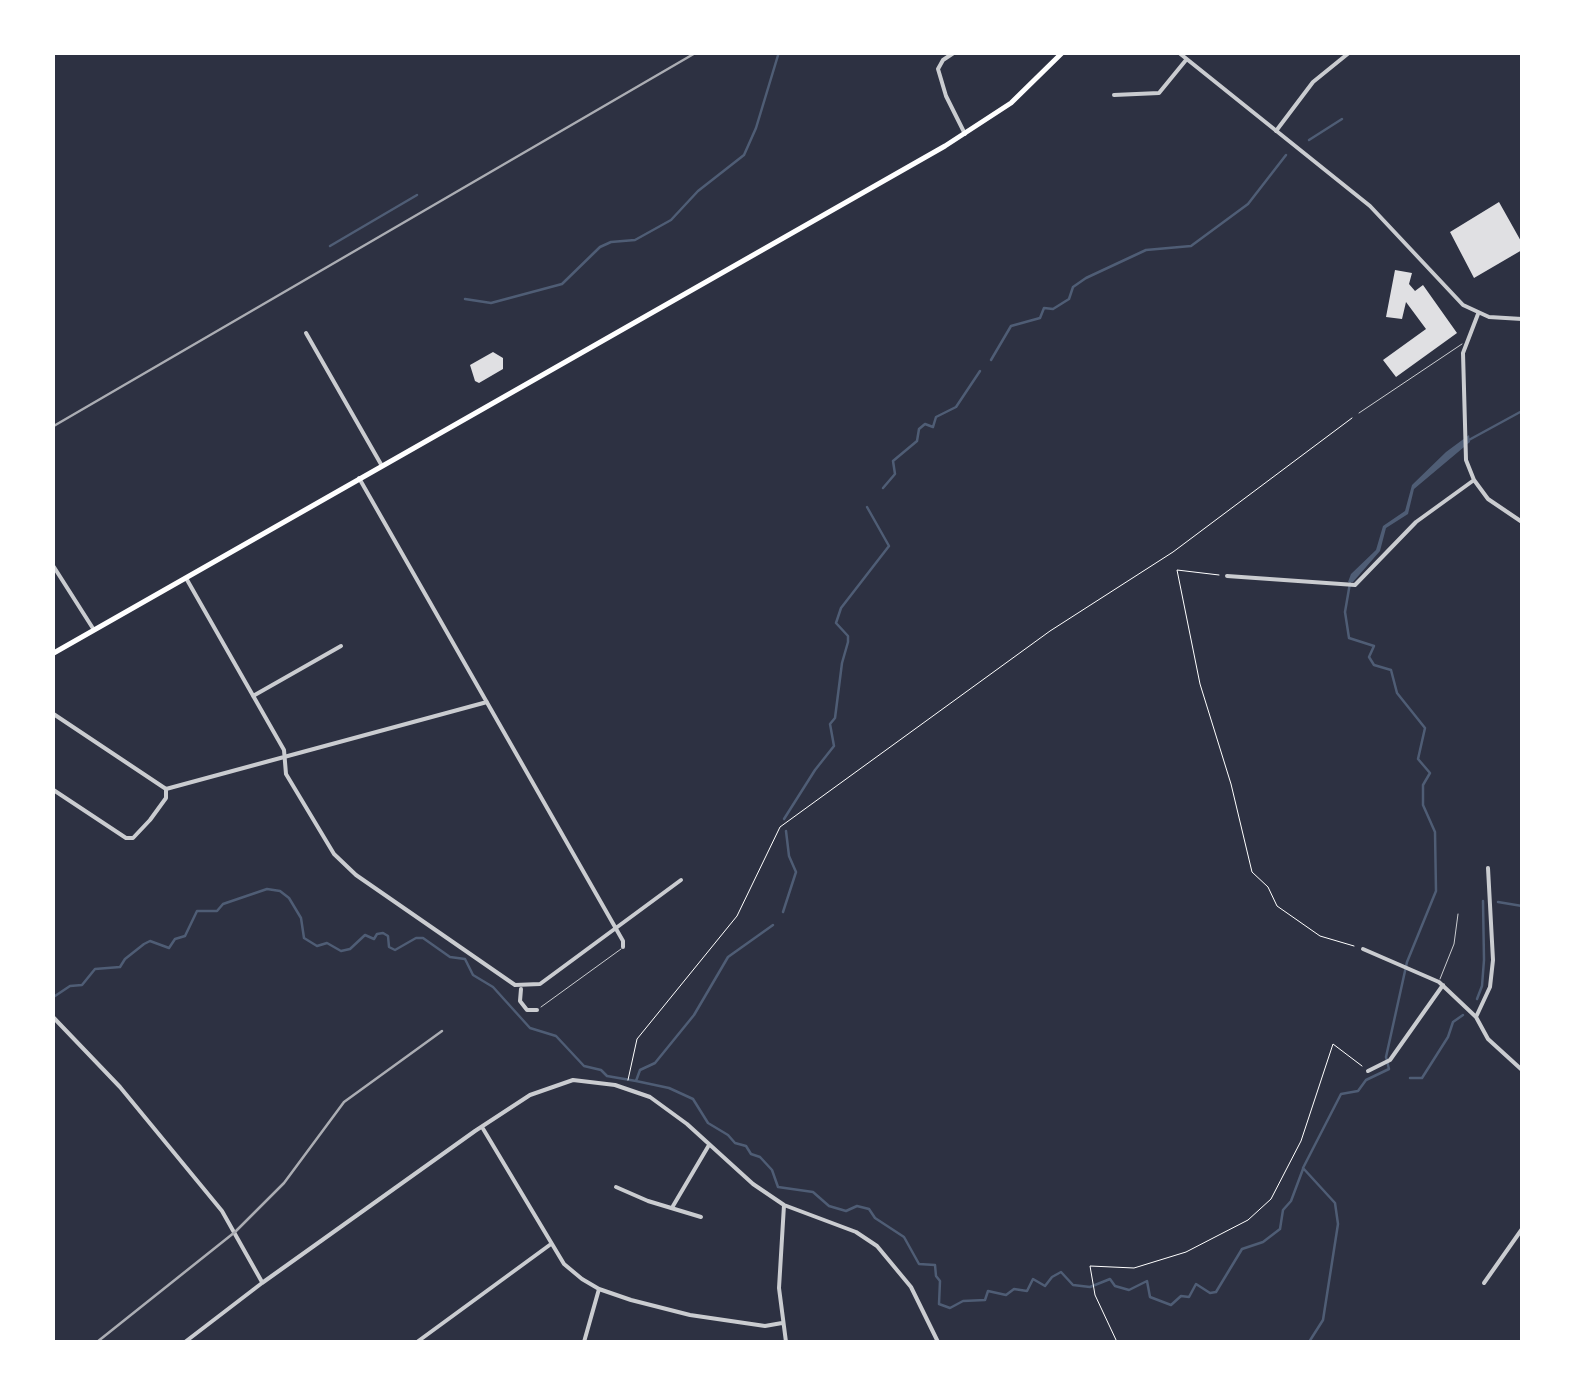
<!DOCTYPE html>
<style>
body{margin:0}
#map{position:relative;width:1575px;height:1395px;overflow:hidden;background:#2d3142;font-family:"IBM Plex Sans",sans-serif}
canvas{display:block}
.frame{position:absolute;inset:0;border:55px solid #fff;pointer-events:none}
</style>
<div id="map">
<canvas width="1575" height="1395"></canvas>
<div class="frame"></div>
</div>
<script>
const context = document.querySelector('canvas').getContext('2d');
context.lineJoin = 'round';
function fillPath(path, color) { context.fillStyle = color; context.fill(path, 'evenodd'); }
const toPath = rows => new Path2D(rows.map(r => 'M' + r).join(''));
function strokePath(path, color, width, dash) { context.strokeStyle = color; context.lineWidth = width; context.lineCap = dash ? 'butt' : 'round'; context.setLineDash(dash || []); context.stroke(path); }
fillPath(toPath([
 [1469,435,1470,442,1414,489,1408,514,1386,528,1380,551,1353,582,1348,582,1351,574,1376,550,1383,526,1405,511,1412,485,1446,452]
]), '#4f5d75');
strokePath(toPath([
 [1309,140,1342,119],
 [330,246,417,195],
 [465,299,491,303,562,284,600,247,611,242,635,240,671,220,698,191,744,155,756,128,779,52],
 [991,360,1011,326,1040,318,1044,308,1053,309,1069,299,1073,287,1086,278,1146,250,1191,246,1248,204,1286,155],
 [1467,441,1522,411],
 [883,488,895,474,893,461,917,441,919,429,925,424,933,427,936,417,956,407,980,371],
 [784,819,815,770,834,746,830,724,835,718,842,663,848,642,848,636,836,623,841,608,889,546,867,507],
 [1498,902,1522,906],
 [783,912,796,872,789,856,786,831],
 [52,998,70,986,82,985,95,969,120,967,125,959,144,944,150,941,169,948,175,939,185,936,197,911,217,911,223,904,267,889,280,891,289,898,301,918,304,938,317,946,327,943,341,951,350,949,365,935,374,939,377,934,383,933,388,936,389,947,395,950,416,938,423,938,450,957,465,959,473,975,493,987,530,1028,556,1036,584,1066,601,1070,607,1076,636,1081,640,1070,655,1063,694,1015,728,957,773,925],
 [1477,999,1482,986,1484,960,1483,901],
 [1410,1078,1422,1078,1448,1037,1453,1022,1463,1015],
 [636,1081,669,1088,693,1099,708,1123,728,1135,735,1143,746,1146,751,1154,760,1157,772,1170,778,1187,813,1192,829,1206,846,1211,857,1206,869,1209,875,1218,904,1237,919,1264,935,1265,936,1276,940,1281,939,1304,950,1308,963,1301,985,1300,988,1291,1006,1295,1014,1289,1027,1291,1033,1279,1045,1286,1052,1277,1061,1272,1073,1285,1090,1287,1110,1279,1115,1286,1129,1290,1147,1281,1150,1297,1171,1305,1181,1296,1189,1297,1196,1284,1210,1293,1216,1292,1242,1249,1263,1242,1280,1229,1283,1210,1291,1201,1303,1169],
 [1309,1342,1323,1320,1338,1224,1335,1203,1303,1168,1341,1094,1358,1091,1366,1080,1389,1069,1386,1057,1407,962,1436,891,1435,832,1423,805,1423,785,1430,773,1418,759,1425,728,1397,693,1391,670,1374,665,1369,657,1374,646,1349,638,1345,612,1350,583]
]), '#4f5d75', 2.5);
fillPath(toPath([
 [1499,202,1522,243,1522,250,1474,278,1450,232],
 [1395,270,1412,273,1409,284,1415,291,1423,285,1457,333,1396,377,1383,360,1426,329,1406,302,1402,319,1386,317],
 [493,352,503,358,503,369,479,383,475,381,470,365]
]), '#e0e0e3');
strokePath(toPath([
 [1219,575,1177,570,1200,684,1231,784,1252,872,1268,887,1277,906,1320,936,1354,946],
 [628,1080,637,1039,737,916,780,827,1050,631,1173,552,1352,418],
 [1117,1342,1095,1295,1090,1266,1134,1268,1186,1252,1248,1220,1271,1199,1301,1141,1333,1044,1362,1066]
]), '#fff', 1);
strokePath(toPath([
 [1359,413,1462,344],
 [1440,979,1454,944,1458,914],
 [541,1007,621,949]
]), '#caccd0', 1);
strokePath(toPath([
 [955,52,943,60,938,69,946,96,965,134],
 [1114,95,1159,93,1186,60],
 [1276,131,1313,82,1350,52],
 [1478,314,1463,353,1466,460,1474,480,1488,499,1522,522],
 [306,333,382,466],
 [359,478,623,941,623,947],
 [52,564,94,630],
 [1227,576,1355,585,1416,522,1474,480],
 [186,578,284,750,286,774,334,854,356,875,515,985,540,984,681,880],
 [253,696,341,646],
 [52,713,166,789,487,702],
 [52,789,126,838,133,838,150,820,166,798,166,789],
 [1363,949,1439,982,1476,1017,1488,1039,1522,1070],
 [521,989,520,1001,527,1010,537,1010],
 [52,1016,120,1087,222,1211,262,1282],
 [1476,1017,1490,987,1493,960,1488,868],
 [1368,1071,1390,1060,1443,985],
 [482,1127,564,1264,582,1279,599,1289,631,1300,690,1315,765,1326,782,1323],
 [616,1187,648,1201,701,1217],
 [784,1205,779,1288,786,1342],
 [673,1206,709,1145],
 [1484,1283,1522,1229],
 [185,1342,262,1283,475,1131,530,1095,573,1080,615,1085,650,1097,687,1124,753,1184,784,1205,856,1232,877,1246,911,1287,938,1342],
 [417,1342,551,1244],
 [584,1342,599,1289]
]), '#caccd0', 4);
strokePath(toPath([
 [1178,52,1370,206,1463,305,1489,317,1522,319]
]), '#caccd0', 4);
strokePath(toPath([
 [52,654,945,146,1011,103,1063,52]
]), '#fff', 5);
strokePath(toPath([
 [97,1342,235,1232,284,1183,344,1102,442,1031]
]), '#abadb3', 2.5);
strokePath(toPath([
 [52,427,697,52]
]), '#abadb3', 2.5);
</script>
